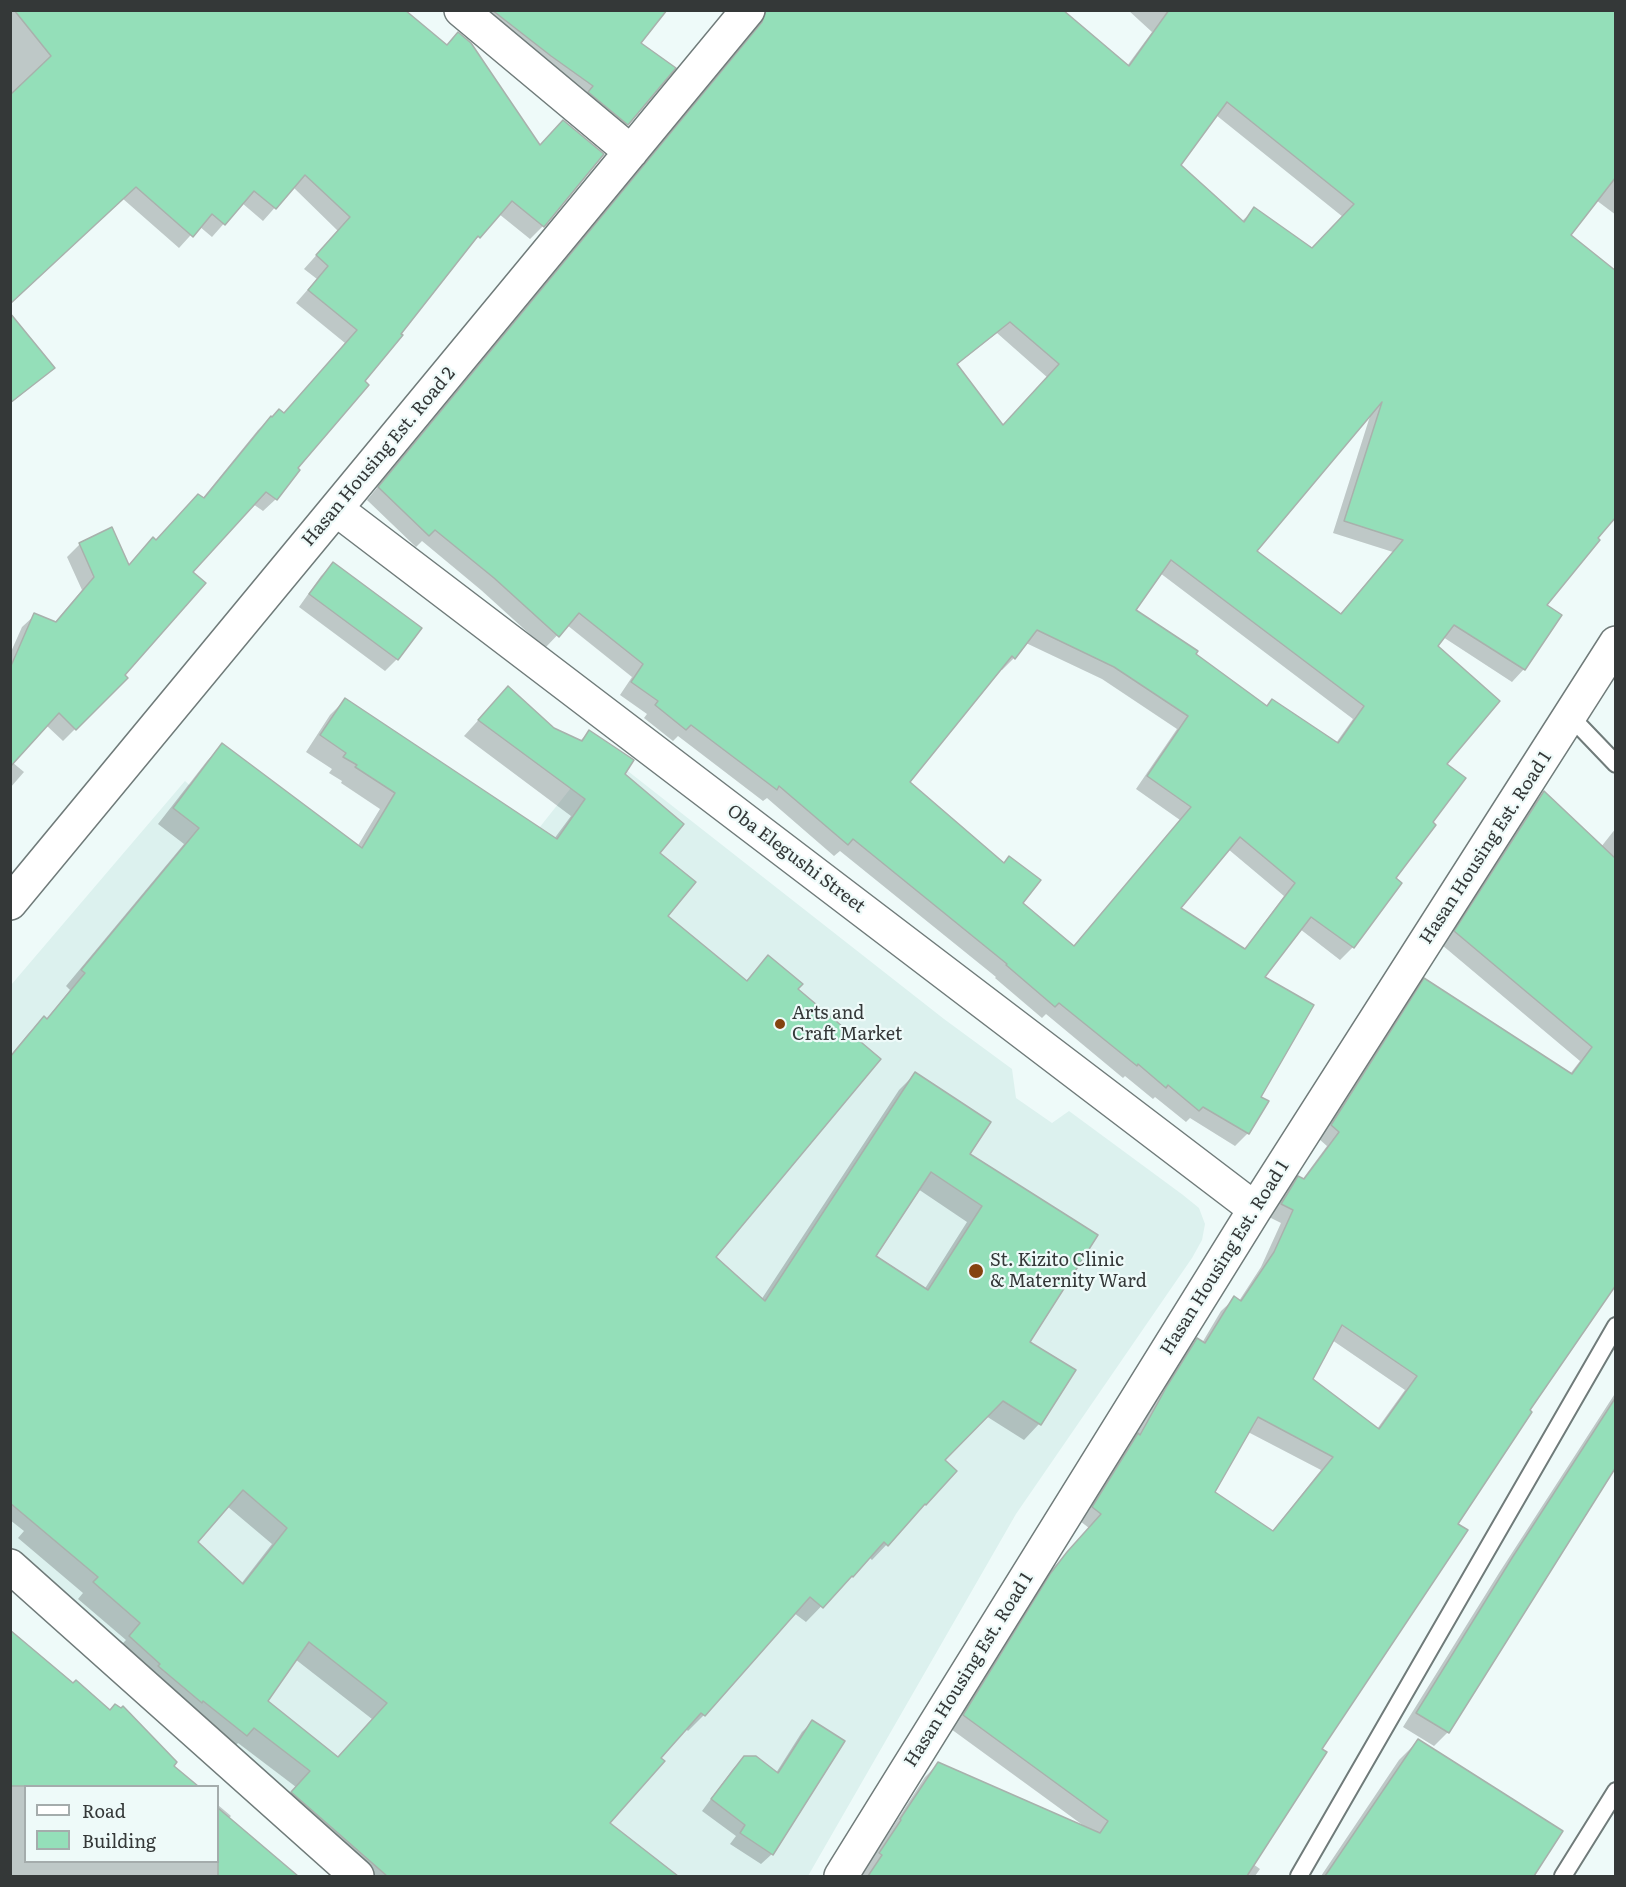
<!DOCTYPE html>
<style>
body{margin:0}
#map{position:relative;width:1626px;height:1887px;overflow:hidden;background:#eefaf9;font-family:Literata,serif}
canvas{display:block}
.frame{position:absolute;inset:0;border:12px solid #343838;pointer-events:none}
.legend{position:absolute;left:24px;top:1785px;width:195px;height:78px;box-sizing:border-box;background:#eefaf9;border:2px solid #a4acac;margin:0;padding:8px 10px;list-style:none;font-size:18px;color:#343838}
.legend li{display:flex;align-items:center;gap:12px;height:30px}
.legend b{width:30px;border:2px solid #a4acac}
</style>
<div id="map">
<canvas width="1626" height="1887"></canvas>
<div class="frame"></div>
<ul class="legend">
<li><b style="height:8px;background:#fff"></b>Road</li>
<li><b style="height:16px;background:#94dfb9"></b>Building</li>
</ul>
</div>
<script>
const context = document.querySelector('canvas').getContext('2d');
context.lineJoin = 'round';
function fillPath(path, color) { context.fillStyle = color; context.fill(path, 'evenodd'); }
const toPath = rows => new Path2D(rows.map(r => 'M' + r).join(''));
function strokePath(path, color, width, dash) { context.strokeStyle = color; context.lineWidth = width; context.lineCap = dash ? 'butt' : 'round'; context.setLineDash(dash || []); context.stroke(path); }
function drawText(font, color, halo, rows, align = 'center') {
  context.font = font + ' Literata,serif'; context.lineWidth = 4.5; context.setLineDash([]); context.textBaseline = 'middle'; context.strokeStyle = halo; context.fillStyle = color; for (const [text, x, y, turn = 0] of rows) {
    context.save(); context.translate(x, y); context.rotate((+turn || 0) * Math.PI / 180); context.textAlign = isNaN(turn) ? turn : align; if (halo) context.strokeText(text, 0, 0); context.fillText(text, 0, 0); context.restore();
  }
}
fillPath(toPath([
 [601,750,944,1019,1012,1069,1016,1098,1052,1123,1069,1111,1183,1195,1199,1208,1205,1224,1202,1240,1192,1258,1016,1514,808,1876,367,1876,11,1555,11,985,185,781,412,988]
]), '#dcf1ee');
fillPath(toPath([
 [10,10,403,10,539,146,602,154,543,226,530,239,499,214,467,249,363,381,295,468,276,499,263,511,253,504,191,572,123,675,126,678,63,741,46,725,12,762,24,772,10,788,10,654,22,627,35,615,54,623,82,590,67,557,80,544,128,566,202,499,258,430,271,418,283,415,345,343,296,303,317,279,304,269,338,231,293,187,263,221,242,203,212,237,199,226,179,248,122,198,10,303],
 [477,10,665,10,639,44,627,124,618,134],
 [759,10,1033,10,1127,66,1152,32,1128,10,1616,10,1616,215,1596,200,1569,235,1545,605,1524,669,1512,682,1443,637,1436,646,1445,765,1431,823,1394,878,1400,883,1353,947,1340,960,1300,929,1263,977,1259,1098,1267,1102,1248,1133,1235,1146,1190,1118,1186,1122,1155,1097,1153,1099,1125,1076,1123,1078,1046,1014,1042,1018,995,978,996,977,840,851,834,856,767,798,763,801,678,736,673,741,644,718,647,714,620,695,632,677,567,625,545,648,481,590,422,541,416,547,367,500,750,36],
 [1216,115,1343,217,1311,250,1255,209,1241,222,1179,165],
 [997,333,1048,378,1002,427,956,365],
 [1371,413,1333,533,1393,552,1339,615,1255,551],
 [1160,573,1353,719,1336,743,1266,707,1134,610],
 [1026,643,1102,679,1177,729,1136,789,1180,820,1073,947,1021,903,908,782,1000,669,1002,670,1014,658],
 [1228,849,1284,896,1244,950,1179,908],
 [10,316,53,368,10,404],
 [333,564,419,628,397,659,385,671,299,607,321,576],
 [346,699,554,839,571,816,464,736,493,704,579,742,589,732,623,775,658,853,666,916,745,982,768,957,796,989,714,1257,761,1300,899,1090,915,1074,968,1154,1028,1342,1039,1424,1024,1440,986,1416,943,1460,925,1504,872,1560,869,1557,806,1622,794,1613,704,1715,688,1731,686,1729,659,1758,608,1823,676,1876,354,1876,277,1808,296,1787,238,1743,231,1750,114,1652,126,1640,78,1599,83,1593,18,1538,24,1531,10,1520,10,1056,28,1034,44,1018,46,1020,70,990,66,986,184,844,158,824,207,761,222,745,357,847,380,809,341,783,342,781,329,773,332,769,306,752,330,715],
 [918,1189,967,1222,924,1290,873,1256],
 [227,1506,272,1544,241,1584,196,1542],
 [295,1659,372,1719,337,1758,266,1701],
 [1544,793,1601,847,1616,828,1616,1282,1527,1411,1456,1524,1320,1749,1253,1864,1260,1869,1255,1876,861,1876,925,1777,938,1764,1083,1827,1084,1826,951,1729,1038,1589,1054,1567,1089,1528,1080,1521,1125,1448,1132,1441,1184,1353,1197,1340,1202,1343,1221,1311,1235,1298,1239,1301,1261,1267,1281,1223,1269,1217,1285,1191,1298,1178,1302,1180,1327,1146,1319,1139,1412,993,1425,980,1570,1074,1580,1061,1442,945,1531,806],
 [1332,1340,1405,1390,1377,1429,1311,1379],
 [1248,1432,1321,1470,1272,1532,1213,1493],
 [1616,1392,1616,1464,1448,1732,1434,1746,1403,1727,1499,1573],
 [10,1630,196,1786,26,1786,26,1862,218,1862,218,1805,231,1816,228,1819,295,1876,10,1876],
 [812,1722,772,1854,761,1864,730,1844,736,1836,702,1811,733,1769,744,1758,776,1773,802,1732],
 [1418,1741,1561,1831,1532,1876,1321,1876,1399,1760]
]), '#0003');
const building = toPath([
 [14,10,405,10,447,45,458,32,471,43,540,145,563,120,604,154,544,227,512,201,480,238,478,236,401,334,403,335,365,381,369,385,298,468,300,470,277,500,266,492,193,572,206,583,125,675,128,678,76,730,59,713,10,767,10,668,34,613,56,622,94,577,79,543,112,527,129,565,153,537,156,540,198,494,204,498,271,416,272,417,279,409,284,413,357,330,308,290,328,266,316,255,350,217,305,175,276,209,254,191,225,225,212,214,193,237,136,187,10,304,10,95,51,56,14,10],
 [492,10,667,10,641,43,676,68,628,125,588,92,593,86,551,56,492,10],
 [766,10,1063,10,1129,66,1169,10,1616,10,1616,177,1571,235,1616,271,1616,517,1598,538,1600,540,1547,605,1562,615,1525,670,1454,625,1438,646,1500,701,1447,764,1466,778,1433,822,1436,825,1396,878,1402,883,1354,948,1311,917,1265,977,1314,1005,1261,1097,1269,1101,1249,1134,1203,1107,1199,1111,1168,1085,1166,1088,1138,1064,1137,1066,1059,1003,1055,1007,1006,965,1007,964,853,839,848,845,779,786,777,790,691,725,686,730,655,705,658,701,631,682,643,664,579,613,559,637,494,578,435,530,429,536,378,487,762,22,766,10],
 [1227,102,1354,204,1312,248,1254,207,1244,222,1181,165,1227,102],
 [1010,322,1059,364,1003,425,957,364,1010,322],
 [1382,402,1344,521,1403,540,1341,614,1257,551,1382,402],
 [1171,560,1364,706,1338,743,1272,699,1267,706,1196,654,1198,651,1136,610,1171,560],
 [1037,630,1114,667,1188,716,1147,776,1191,807,1074,946,1023,903,1041,880,1009,856,1004,863,910,782,1012,656,1015,659,1037,630],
 [1240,837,1295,883,1245,949,1181,908,1240,837],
 [10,313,55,368,10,403,10,313],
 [333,562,422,628,398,660,309,594,333,562],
 [508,686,554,728,582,741,589,730,634,760,625,774,684,824,660,853,696,882,668,916,747,981,768,955,803,984,798,989,881,1059,716,1257,765,1301,915,1072,991,1122,970,1154,1098,1235,1030,1342,1076,1370,1041,1425,1003,1401,945,1460,957,1471,926,1505,925,1504,888,1546,884,1542,853,1577,852,1576,823,1608,810,1597,705,1716,701,1713,661,1758,665,1761,610,1823,678,1876,387,1876,291,1792,310,1771,254,1728,247,1736,203,1701,202,1703,158,1666,160,1664,129,1636,140,1623,93,1582,98,1577,10,1503,10,1057,44,1016,47,1019,85,973,81,970,199,828,173,808,222,743,362,848,395,793,355,767,357,765,343,757,346,753,320,735,345,698,557,839,585,799,478,720,508,686],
 [931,1172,982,1206,928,1290,876,1256,931,1172],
 [243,1490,287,1528,243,1584,198,1542,243,1490],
 [309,1642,387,1703,338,1757,268,1701,309,1642],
 [1544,791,1616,859,1616,1285,1530,1410,1532,1412,1458,1524,1468,1530,1322,1749,1327,1752,1247,1876,868,1876,882,1855,879,1853,901,1820,900,1819,938,1762,1100,1833,1108,1821,963,1715,1050,1574,1067,1552,1101,1514,1092,1507,1138,1433,1140,1435,1167,1386,1197,1338,1205,1343,1234,1296,1241,1301,1274,1252,1293,1210,1281,1204,1298,1176,1304,1179,1339,1132,1331,1125,1424,978,1572,1074,1592,1047,1454,931,1544,791],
 [1342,1325,1417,1376,1379,1429,1313,1379,1342,1325],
 [1258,1417,1333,1457,1273,1531,1215,1492,1258,1417],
 [1616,1397,1616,1467,1449,1733,1416,1713,1512,1558,1616,1397],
 [10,1630,73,1683,76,1680,110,1710,115,1704,121,1708,123,1706,177,1762,174,1766,198,1786,10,1786,10,1630],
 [812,1720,845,1741,773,1855,740,1833,745,1825,711,1799,744,1756,756,1756,778,1773,812,1720],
 [1418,1739,1563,1831,1534,1876,1325,1876,1418,1739],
 [218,1808,298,1876,218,1876,218,1808]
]);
fillPath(building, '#94dfb9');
strokePath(building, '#a8b1ac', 1.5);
const service = toPath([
 [1570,716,1616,764],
 [1299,1876,1616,1326],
 [1563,1876,1616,1791]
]);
const minor = toPath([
 [461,10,631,152],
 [336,509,1255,1209],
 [10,903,748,10],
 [10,1566,357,1876],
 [841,1876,1255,1209,1616,643]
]);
strokePath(service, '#707b7a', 20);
strokePath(minor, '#707b7a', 36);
strokePath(service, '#fff', 16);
strokePath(minor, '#fff', 33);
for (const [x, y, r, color] of [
 [780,1024,6,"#85430f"],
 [976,1271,8,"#85430f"]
]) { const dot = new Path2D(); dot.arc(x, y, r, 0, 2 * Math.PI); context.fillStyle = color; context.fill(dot); strokePath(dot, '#eefaf9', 2); }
drawText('18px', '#343838', '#eefaf9', [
 ["Hasan Housing Est. Road 2",379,457,-50],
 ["Hasan Housing Est. Road 1",1486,848,-57],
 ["Oba Elegushi Street",796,859,37],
 ["Hasan Housing Est. Road 1",1225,1258,-58],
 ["Hasan Housing Est. Road 1",969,1670,-58]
]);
drawText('18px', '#343838', '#eefaf9', [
 ["Arts and",792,1014],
 ["Craft Market",792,1035],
 ["St. Kizito Clinic",990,1261],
 ["& Maternity Ward",990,1282]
], 'left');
</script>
